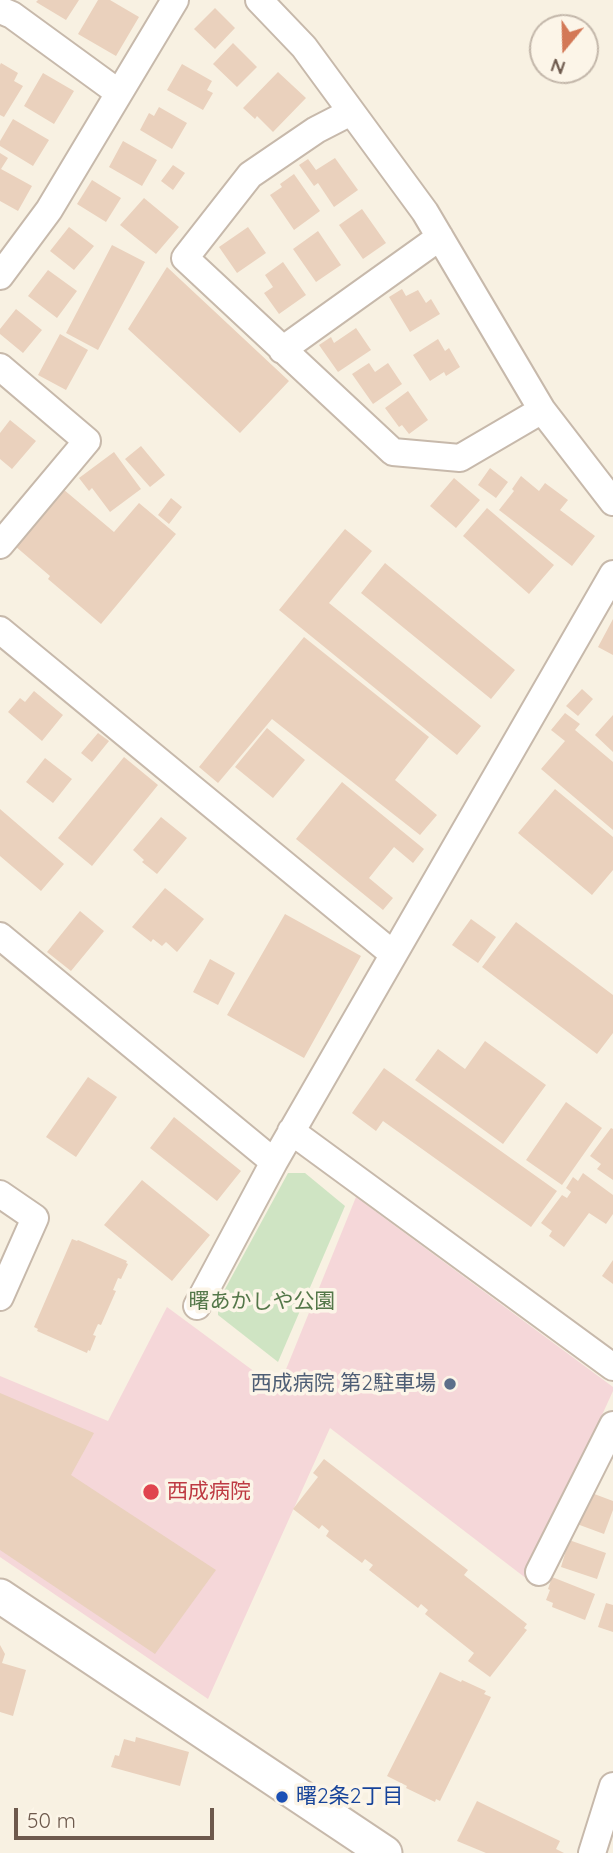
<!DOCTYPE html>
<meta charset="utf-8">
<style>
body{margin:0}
#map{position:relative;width:613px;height:1853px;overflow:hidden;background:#f8f1e2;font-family:Quicksand,sans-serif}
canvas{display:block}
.north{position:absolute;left:529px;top:14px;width:70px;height:70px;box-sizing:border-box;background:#fcf5e8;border:2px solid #c3b7aa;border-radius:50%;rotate:199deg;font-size:19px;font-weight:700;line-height:28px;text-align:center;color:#6d594c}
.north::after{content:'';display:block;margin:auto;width:24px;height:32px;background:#d37856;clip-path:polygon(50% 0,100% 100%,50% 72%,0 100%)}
.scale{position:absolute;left:14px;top:1808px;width:200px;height:32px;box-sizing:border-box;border:4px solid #6d594c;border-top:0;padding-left:9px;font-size:21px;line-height:24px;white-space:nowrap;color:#6d594c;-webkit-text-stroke:5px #fcf5e8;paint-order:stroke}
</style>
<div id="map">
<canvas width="613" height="1853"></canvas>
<div class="north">N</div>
<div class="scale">50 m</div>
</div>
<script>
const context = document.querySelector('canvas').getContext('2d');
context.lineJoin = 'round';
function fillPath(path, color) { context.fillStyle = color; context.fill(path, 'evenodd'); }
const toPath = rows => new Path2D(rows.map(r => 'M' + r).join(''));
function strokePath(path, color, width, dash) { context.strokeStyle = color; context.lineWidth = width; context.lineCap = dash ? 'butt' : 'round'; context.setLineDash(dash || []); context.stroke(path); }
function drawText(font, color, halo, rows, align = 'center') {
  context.font = font + ' Quicksand,"Noto Sans JP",sans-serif'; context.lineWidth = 7; context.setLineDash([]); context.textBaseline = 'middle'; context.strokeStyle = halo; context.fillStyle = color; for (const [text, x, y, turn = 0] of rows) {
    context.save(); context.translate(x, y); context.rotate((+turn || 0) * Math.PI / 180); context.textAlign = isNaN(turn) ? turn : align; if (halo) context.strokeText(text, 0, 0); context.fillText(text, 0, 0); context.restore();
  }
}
fillPath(toPath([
 [356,1197,613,1387,613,1391,527,1579,330,1428,208,1699,0,1557,0,1376,108,1421,167,1307,278,1389]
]), '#f5d7d9');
fillPath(toPath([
 [288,1173,305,1173,345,1206,278,1362,218,1315,218,1302]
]), '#cfe4c3');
fillPath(toPath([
 [38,0,79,0,66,20,36,2],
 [98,0,110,0,139,17,116,56,78,34],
 [215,8,235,28,215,49,194,29],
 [233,43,257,67,237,87,213,64],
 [1,63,18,73,14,81,23,86,4,117,0,115,0,65],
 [182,64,212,81,207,90,213,93,203,110,167,90],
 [278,72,306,98,273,132,257,116,255,119,243,108],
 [43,73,74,91,54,124,24,106],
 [159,107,187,123,172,149,140,130,149,113,154,116],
 [13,119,49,140,33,166,0,146,0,141],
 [123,141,157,160,142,186,109,167],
 [0,153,8,158,1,169,32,186,18,211,0,201],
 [335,158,358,190,334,207,318,183,314,186,299,165,308,159,316,170],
 [173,165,185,173,173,190,161,181],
 [294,174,320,211,294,230,270,195,282,187,280,184],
 [92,180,121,198,106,222,77,204],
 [144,198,179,227,156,254,120,225],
 [362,209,386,243,363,259,339,225],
 [69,227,94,246,74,270,50,251],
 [248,227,266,253,237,273,219,247],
 [318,231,341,265,316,282,293,249],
 [112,245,145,262,98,350,66,333],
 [283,262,306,295,279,314,264,293,273,287,265,275],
 [167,267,289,381,240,433,128,329],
 [48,270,77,291,57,318,28,296],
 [402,289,406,296,418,290,426,303,431,299,440,314,410,332,389,297],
 [16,309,42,330,23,353,0,334,0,329],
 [356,328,371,350,338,372,319,345,331,337,334,343],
 [60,334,88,350,66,390,38,375],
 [438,339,445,351,449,348,460,367,446,376,444,372,430,381,413,355],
 [369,363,375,372,388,363,402,384,373,404,352,374],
 [408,391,428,420,409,434,402,425,399,427,385,408],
 [10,420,36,441,12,469,0,459,0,433],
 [141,446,165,475,150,487,125,459],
 [114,452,141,489,110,512,92,488,89,491,79,478],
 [490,468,508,482,496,498,478,485],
 [521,476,539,491,545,483,568,500,560,510,595,536,572,566,499,510,514,491,512,489],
 [454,478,480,500,456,528,430,506],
 [63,489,114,532,139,503,176,534,101,624,48,579,50,576,15,546],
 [171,498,182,507,169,524,158,515],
 [487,508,554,565,529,594,463,536],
 [345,529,372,551,329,603,481,726,457,755,279,610],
 [385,563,515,670,491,699,361,593],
 [613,619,613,655,598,647],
 [304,637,429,737,395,780,437,815,420,835,272,719,218,783,199,767],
 [582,689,593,699,578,716,566,706],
 [34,691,63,715,42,741,8,712,20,698,25,702],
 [565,713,580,724,575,730,613,762,613,830,541,769,565,741,551,730],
 [613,715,613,752,595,735],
 [267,728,305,760,273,798,235,767],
 [98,733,109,741,92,762,81,753],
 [124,757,158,785,92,866,58,838],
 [45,758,72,779,53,803,26,782],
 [342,782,424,849,413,863,394,847,369,878,393,898,383,910,296,839],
 [555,789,613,837,613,870,592,895,518,833],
 [0,809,64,864,41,891,0,856],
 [161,817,187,838,157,874,142,862,144,860,133,850],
 [165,888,204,919,177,952,166,942,162,946,153,939,151,942,132,927],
 [80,911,104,931,71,971,47,952],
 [285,914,361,956,304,1058,227,1015],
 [471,919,496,937,478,963,452,945],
 [516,922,613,995,613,1033,597,1054,482,967],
 [210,959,235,973,218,1005,193,992],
 [485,1041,546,1085,503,1144,415,1080,438,1049,465,1069],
 [384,1068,557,1191,531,1227,383,1121,376,1131,352,1113],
 [88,1077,117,1097,76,1157,46,1137],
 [566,1102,602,1128,562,1185,526,1160],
 [174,1117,241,1171,217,1201,150,1148],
 [611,1128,613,1129,613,1180,597,1169,601,1164,590,1156],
 [583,1173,613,1195,613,1214,606,1224,589,1213,564,1247,549,1236,552,1231,541,1223,562,1195,567,1198,571,1192,566,1188,573,1177,578,1181],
 [142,1180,210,1235,172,1281,104,1225],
 [72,1239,77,1241,78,1240,127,1261,126,1263,128,1264,121,1279,118,1278,113,1290,116,1291,101,1325,98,1324,93,1335,96,1336,90,1351,88,1350,87,1353,37,1331,38,1329,34,1327],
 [613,1260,613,1284,602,1276],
 [0,1393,94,1433,71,1475,216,1570,155,1654,0,1550],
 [324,1459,468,1570,464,1575,527,1624,524,1628,527,1630,490,1677,468,1661,474,1653,425,1614,428,1610,421,1604,418,1608,369,1570,373,1565,365,1559,362,1563,326,1536,329,1531,322,1525,319,1529,293,1509,318,1477,313,1473],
 [589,1492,613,1501,613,1510,604,1534,577,1524],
 [569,1540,606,1553,597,1579,561,1567],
 [552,1577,595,1594,585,1620,552,1607,553,1603,546,1600,550,1590,548,1589],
 [606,1603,613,1605,613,1632,598,1627],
 [0,1645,5,1654,2,1663,26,1670,13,1716,0,1712],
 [440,1672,461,1682,462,1680,486,1691,484,1694,491,1697,440,1801,436,1799,435,1802,406,1788,407,1786,387,1776],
 [136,1737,189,1752,180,1786,111,1767,115,1755,119,1756,124,1739,135,1742],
 [477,1801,560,1841,556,1849,564,1853,486,1853,457,1841]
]), '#ead1bd');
const minor = toPath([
 [259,0,304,47,425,212,542,410,613,502],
 [0,10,12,15,119,93],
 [351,112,316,130,250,175,185,258,393,452,460,458,542,410],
 [0,276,49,210,175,0],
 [282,350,440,237],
 [0,367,87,441,0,545],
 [0,630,393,954],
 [0,936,274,1162],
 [291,1131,613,1367],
 [0,1194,35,1218,0,1297],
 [197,1306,274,1162,613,574],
 [539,1572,613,1425],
 [592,1853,613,1786]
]);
const tertiary = toPath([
 [0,1596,385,1853]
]);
strokePath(minor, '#c7b9ab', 30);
strokePath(tertiary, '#c7b9ab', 37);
strokePath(minor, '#fff', 26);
strokePath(tertiary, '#fff', 33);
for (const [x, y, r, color] of [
 [450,1384,7,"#5c6f8a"],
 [151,1492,9,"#e0444e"],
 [282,1797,7,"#1a4fb4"]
]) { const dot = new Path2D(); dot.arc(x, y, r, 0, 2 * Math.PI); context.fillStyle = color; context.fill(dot); strokePath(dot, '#fcf5e8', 2.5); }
drawText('21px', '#547749', '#fcf5e8', [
 ["曙あかしや公園",262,1302]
]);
drawText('21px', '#4e5e75', '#fcf5e8', [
 ["西成病院 第2駐車場",436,1384]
], 'right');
drawText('21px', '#be3a42', '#fcf5e8', [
 ["西成病院",167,1492]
], 'left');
drawText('21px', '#164399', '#fcf5e8', [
 ["曙2条2丁目",296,1797]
], 'left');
</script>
